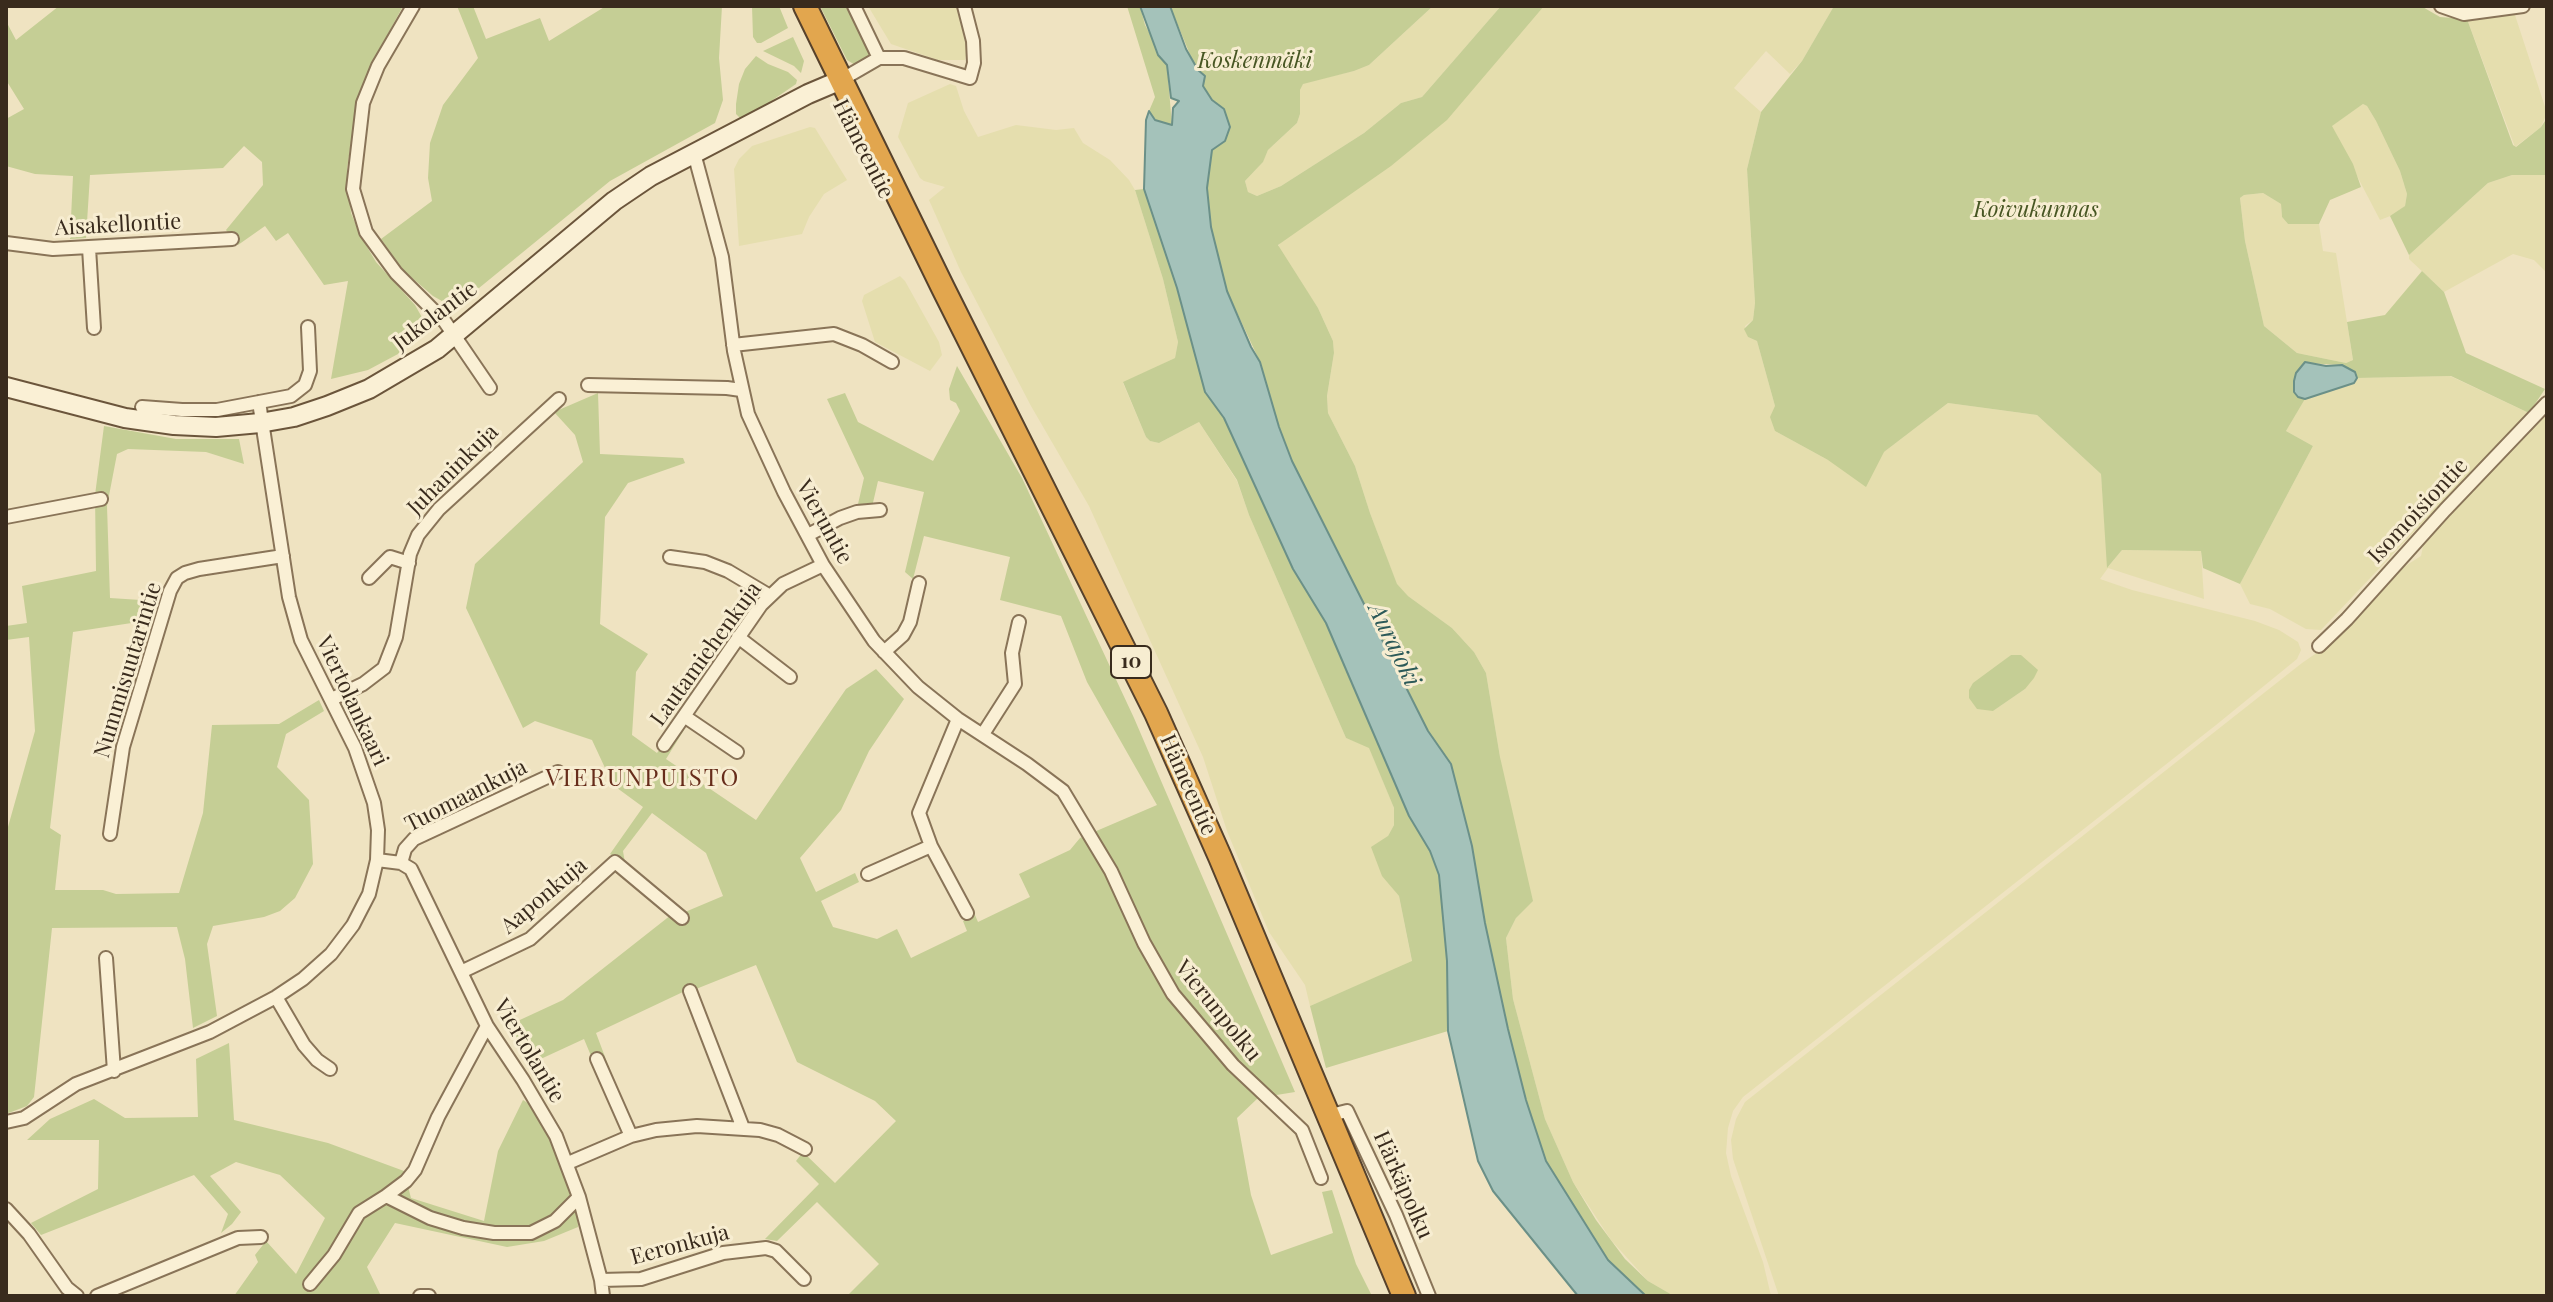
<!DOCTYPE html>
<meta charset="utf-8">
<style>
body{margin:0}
#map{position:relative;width:2553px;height:1302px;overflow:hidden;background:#efe3c1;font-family:"Playfair Display",serif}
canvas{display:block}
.frame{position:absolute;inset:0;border:8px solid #392b1d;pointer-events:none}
</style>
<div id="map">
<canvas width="2553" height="1302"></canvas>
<div class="frame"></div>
</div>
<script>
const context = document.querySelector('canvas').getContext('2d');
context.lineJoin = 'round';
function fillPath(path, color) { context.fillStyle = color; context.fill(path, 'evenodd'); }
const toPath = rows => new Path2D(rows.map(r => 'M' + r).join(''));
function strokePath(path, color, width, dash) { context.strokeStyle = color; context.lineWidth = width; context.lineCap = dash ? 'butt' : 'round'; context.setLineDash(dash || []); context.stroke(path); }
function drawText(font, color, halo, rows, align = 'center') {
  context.font = font + ' "Playfair Display",serif'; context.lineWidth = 6; context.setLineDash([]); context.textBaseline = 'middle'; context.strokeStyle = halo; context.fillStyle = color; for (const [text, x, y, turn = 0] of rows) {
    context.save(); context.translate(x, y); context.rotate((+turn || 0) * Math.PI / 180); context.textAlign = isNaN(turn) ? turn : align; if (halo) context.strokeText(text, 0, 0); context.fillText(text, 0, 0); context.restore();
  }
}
fillPath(toPath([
 [868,6,957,6,967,51,965,60,938,60,891,44],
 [1433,6,1501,6,1422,97,1401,103,1364,133,1281,186,1257,196,1248,192,1245,181,1262,163,1268,150,1297,123,1300,114,1300,90,1303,83,1354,71,1369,65],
 [1544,6,1834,6,1802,61,1790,74,1766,51,1734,88,1761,112,1747,169,1755,303,1753,320,1745,326,1748,337,1757,341,1775,406,1775,431,1828,460,1884,452,1948,403,2037,415,2101,474,2108,567,2122,550,2201,551,2204,599,2108,568,2100,579,2132,590,2255,621,2279,630,2298,642,2301,650,2297,659,2216,725,1743,1097,1733,1111,1728,1128,1726,1153,1731,1176,1763,1262,1771,1296,1674,1296,1648,1281,1611,1240,1573,1182,1545,1119,1513,999,1506,938,1516,918,1500,757,1486,673,1474,652,1452,628,1408,596,1397,585,1370,513,1355,466,1328,413,1327,396,1334,353,1333,341,1318,308,1278,249,1280,241],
 [2011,655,2025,689,1993,711,2000,664],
 [2514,12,2547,113,2541,127,2515,147,2467,19],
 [950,84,956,86,964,111,978,137,1016,125,1056,130,1074,128,1083,143,1110,160,1129,180,1135,190,1163,279,1178,342,1175,358,1123,383,1146,437,1150,441,1159,443,1199,422,1237,481,1249,515,1346,738,1369,747,1394,808,1394,825,1388,836,1392,887,1399,896,1412,962,1310,1006,1305,985,1269,932,1227,831,1203,757,1089,506,1031,406,961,272,929,200,945,187,924,181,920,178,898,137,908,103],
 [2363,104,2367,106,2376,121,2400,171,2407,194,2405,206,2398,213,2380,220,2331,126],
 [810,127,815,128,847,180,824,194,809,217,802,234,739,246,734,169,739,159,752,146],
 [2512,175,2547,175,2547,273,2534,260,2513,254,2444,292,2409,259,2409,255,2488,183],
 [2263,193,2281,204,2282,217,2288,224,2319,224,2323,251,2336,253,2353,360,2346,363,2297,353,2264,326,2245,241,2240,198,2244,195],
 [900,276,905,281,939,342,942,355,930,371,875,342,862,301,864,295],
 [2450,376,2529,413,2517,429,2425,520,2321,630,2306,629,2270,609,2250,604,2240,584,2313,446,2286,431,2305,399,2354,383,2357,378],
 [2547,415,2547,1296,1779,1296,1733,1159,1731,1140,1736,1119,1745,1102,2302,663,2334,641,2402,568,2421,556,2423,546,2533,424]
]), '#e5deae');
fillPath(toPath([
 [59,6,403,6,375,58,357,102,347,169,351,213,360,235,376,262,415,305,424,321,422,332,398,354,368,370,331,379,348,281,324,285,288,233,276,241,265,226,238,245,226,230,263,185,262,162,244,146,223,168,90,175,86,238,70,239,73,176,35,174,6,166,6,119,24,109,6,80,6,21,16,40],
 [457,6,473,6,486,39,540,18,549,41,606,6,722,6,719,58,723,100,715,123,610,181,468,297,449,305,433,296,403,270,381,239,432,201,428,178,430,143,443,105,478,58],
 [752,6,779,6,788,28,761,43,757,43,753,37],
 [820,6,854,6,879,58,860,68,847,60],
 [1127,6,1140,6,1145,25,1167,65,1172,126,1155,120,1149,111,1155,97],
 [1170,6,1433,6,1369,65,1354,71,1303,84,1300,90,1300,114,1297,123,1268,150,1263,162,1245,181,1248,192,1257,196,1281,186,1364,133,1401,103,1422,97,1501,6,1544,6,1447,120,1391,166,1278,245,1318,308,1333,341,1334,353,1327,396,1328,413,1355,466,1370,513,1397,584,1408,596,1452,628,1474,652,1486,673,1500,757,1533,901,1516,918,1506,938,1513,999,1545,1119,1573,1182,1596,1220,1625,1259,1648,1281,1674,1296,1646,1296,1608,1260,1546,1161,1526,1100,1508,1029,1485,923,1472,846,1451,764,1428,731,1292,461,1279,427,1260,362,1227,291,1211,227,1207,188,1212,149,1225,141,1224,109,1212,100,1203,86],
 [1834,6,2421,6,2440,17,2467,19,2513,145,2516,147,2541,127,2547,118,2547,175,2512,175,2488,183,2409,255,2390,216,2405,206,2407,194,2400,171,2376,121,2367,106,2363,104,2332,126,2353,164,2361,187,2330,200,2319,224,2288,224,2282,217,2281,204,2263,193,2244,195,2240,198,2245,241,2264,326,2297,353,2346,363,2353,360,2347,322,2385,315,2422,271,2444,292,2466,353,2545,389,2529,413,2451,376,2357,378,2342,365,2305,363,2298,397,2305,399,2286,431,2313,446,2240,584,2203,568,2201,551,2122,550,2107,568,2101,474,2037,415,1948,403,1884,452,1866,487,1828,460,1775,431,1770,417,1775,406,1757,341,1748,337,1744,329,1753,320,1755,303,1747,169,1761,112,1802,61],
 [793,37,804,61,801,73,794,66,763,51],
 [756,56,768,64,788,72,797,80,796,84,748,117,740,118,736,114,736,104,739,84,745,69],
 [1144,189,1177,288,1205,392,1224,418,1293,569,1326,623,1409,816,1430,851,1439,875,1447,961,1448,1031,1326,1068,1310,1006,1412,961,1399,896,1382,876,1371,847,1388,836,1394,825,1394,808,1369,748,1346,738,1249,515,1237,480,1199,422,1159,443,1150,441,1146,437,1123,382,1175,358,1178,342,1163,279,1135,190],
 [957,366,1022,478,1134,718,1295,1092,1258,1098,1237,1118,1251,1195,1271,1255,1333,1233,1322,1192,1332,1190,1356,1264,1372,1296,847,1296,879,1264,817,1202,777,1241,765,1239,819,1184,796,1161,803,1152,835,1183,896,1121,875,1101,797,1062,756,965,696,989,685,991,596,1033,610,1070,599,1075,584,1039,532,1063,509,1025,563,1000,671,915,666,898,685,912,723,896,706,853,652,813,623,851,625,863,610,854,643,807,613,785,592,740,535,721,523,728,466,608,475,564,583,462,575,435,554,412,598,393,600,454,683,458,685,463,628,483,605,517,600,624,648,654,636,672,632,735,657,753,677,725,684,730,666,759,756,820,846,689,876,669,904,699,869,751,841,810,800,858,816,892,855,873,859,882,821,901,833,927,877,939,897,929,911,958,967,931,963,921,975,915,978,922,1030,897,1019,874,1070,850,1080,838,1157,805,1087,682,1061,616,1000,600,1010,557,924,536,913,579,905,572,924,492,878,481,872,507,858,504,864,478,827,399,845,393,858,422,933,461,960,411,956,403,950,400,949,389],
 [104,426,176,439,239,439,244,464,206,452,128,449,117,454,107,506,110,598,156,601,151,620,73,632,50,828,61,835,55,890,103,890,116,894,179,893,203,813,212,725,279,724,319,700,324,711,286,734,277,767,309,800,313,864,295,898,280,911,264,917,213,926,207,944,217,1016,193,1028,185,959,177,927,52,928,34,1097,27,1106,6,1114,6,834,35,731,29,637,6,640,6,626,27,623,22,586,96,571,95,495],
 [2011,655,2021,655,2038,670,2034,678,2025,689,1993,711,1977,709,1969,698,1969,690,1973,683],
 [229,1043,234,1120,328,1143,404,1171,411,1198,484,1221,498,1151,523,1100,534,1107,558,1157,577,1208,578,1227,544,1241,507,1247,395,1223,367,1267,381,1296,234,1296,258,1262,255,1255,266,1241,296,1274,325,1218,280,1175,236,1162,210,1176,241,1212,232,1224,221,1233,228,1214,194,1175,41,1235,31,1223,98,1189,99,1140,27,1140,50,1119,94,1099,125,1118,198,1117,196,1059]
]), '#c5ce95');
const water = toPath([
 [1140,6,1170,6,1186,49,1198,70,1205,76,1203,86,1212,100,1224,109,1230,127,1225,141,1212,150,1207,188,1211,227,1227,291,1251,347,1260,362,1279,427,1292,461,1428,731,1451,764,1472,846,1485,923,1508,1029,1526,1100,1546,1161,1608,1260,1646,1296,1578,1296,1493,1191,1478,1161,1448,1031,1447,961,1439,875,1430,851,1409,816,1326,623,1293,569,1224,418,1205,392,1177,288,1144,189,1146,120,1149,111,1155,120,1172,125,1173,108,1179,101,1171,98,1167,65,1158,55,1140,6],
 [2305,362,2326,366,2342,365,2355,372,2357,378,2354,383,2305,399,2298,397,2294,392,2294,381,2296,373,2305,362]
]);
fillPath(water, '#a4c2ba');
strokePath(water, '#6b9088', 2);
const street = toPath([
 [413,6,378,66,363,103,353,189,366,232,396,273,445,322,490,388],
 [854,6,879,58],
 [2441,6,2464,14,2523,6],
 [841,80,879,58,904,58,970,78,974,63,973,41,964,6],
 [694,153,722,257,734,351,748,414,784,492,823,565,874,641,918,687,958,719,1027,764,1063,791,1111,871,1144,943,1173,994,1233,1065,1302,1130,1321,1178],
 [6,243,53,249,232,239],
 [89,248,94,328],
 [733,345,834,334,862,345,892,362],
 [588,385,727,388,741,390],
 [142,407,182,410,217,410,291,396,305,385,310,371,308,327],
 [6,517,101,499],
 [808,535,840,518,857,512,880,510],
 [670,557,705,562,728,571,770,596],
 [369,578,390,557,409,563],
 [738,637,790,677],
 [2319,646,2347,619,2445,510,2547,403],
 [884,652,903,635,910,622,919,583],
 [332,699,363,684,384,668,396,637,410,554,418,535,439,509,559,399],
 [684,716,737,752],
 [958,719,919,813,931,846,967,913],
 [983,734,1015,684,1012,653,1019,622],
 [664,745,761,605,783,584,823,565],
 [110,834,123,747,170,591,177,578,185,573,199,569,283,556],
 [377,860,401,863,411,869,487,1026,523,1080,556,1136,579,1197,601,1280,603,1296],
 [401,863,405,849,414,839,558,772],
 [868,874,931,846],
 [106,958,114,1071],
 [461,972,530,939,615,862,682,918],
 [690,991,743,1128],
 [276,997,304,1045,317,1060,330,1069],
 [597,1059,631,1136],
 [1327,1116,1347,1111,1396,1215,1429,1296],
 [6,1122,24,1118,76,1084,210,1032,276,997,303,979,331,954,353,925,369,894,377,860,378,830,374,803,355,748,301,640,289,597,259,402],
 [568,1163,631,1136,656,1130,697,1126,760,1130,778,1135,805,1149],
 [386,1196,406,1181,415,1170,438,1117,487,1026],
 [6,1209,29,1234,67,1288,77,1296],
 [601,1280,641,1279,723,1253,766,1248,776,1251,804,1279],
 [310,1284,334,1255,359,1213,386,1196,430,1218,463,1228,494,1233,531,1233,555,1221,579,1197],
 [97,1296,238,1238,261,1237],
 [420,1296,429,1296]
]);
const secondary = toPath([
 [6,387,125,418,174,425,216,427,260,423,294,417,327,406,369,389,437,349,614,201,651,176,808,94,841,80]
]);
const highway = toPath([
 [805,6,943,288,1156,713,1220,857,1404,1296]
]);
strokePath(street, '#897458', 16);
strokePath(secondary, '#6b553b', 22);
strokePath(highway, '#57422c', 26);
strokePath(street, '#faf0d5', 12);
strokePath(secondary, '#faf0d5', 18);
strokePath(highway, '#e2a64e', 22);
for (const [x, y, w] of [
 [1131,662,40]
]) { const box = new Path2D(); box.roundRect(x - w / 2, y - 16, w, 32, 6); context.fillStyle = '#f7edd1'; context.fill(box); strokePath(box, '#392b1d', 2); }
drawText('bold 20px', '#392b1d', null, [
 ["10",1131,662]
]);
drawText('italic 22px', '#475623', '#f7edd1', [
 ["Koskenmäki",1255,61],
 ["Koivukunnas",2036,210]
]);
drawText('22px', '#392b1d', '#f7edd1', [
 ["Hämeentie",863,149,63],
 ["Aisakellontie",118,225,-3],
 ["Jukolantie",435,316,-37],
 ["Juhaninkuja",453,470,-45],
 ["Isomoisiontie",2418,511,-47],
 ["Vieruntie",824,522,61],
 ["Lautamiehenkuja",706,654,-54],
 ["Nummisuutarintie",128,670,-73],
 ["Viertolankaari",352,701,65],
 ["Hämeentie",1188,785,66],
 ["Tuomaankuja",466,796,-27],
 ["Aaponkuja",544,896,-40],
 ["Vierunpolku",1218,1011,51],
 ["Viertolantie",529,1051,59],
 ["Härkäpolku",1403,1185,66],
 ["Eeronkuja",680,1245,-15]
]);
drawText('italic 24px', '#2b5958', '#f7edd1', [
 ["Aurajoki",1394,645,64]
]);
context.letterSpacing = '2px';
drawText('24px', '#672d1b', '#f7edd1', [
 ["VIERUNPUISTO",643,779]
]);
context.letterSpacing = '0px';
</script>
